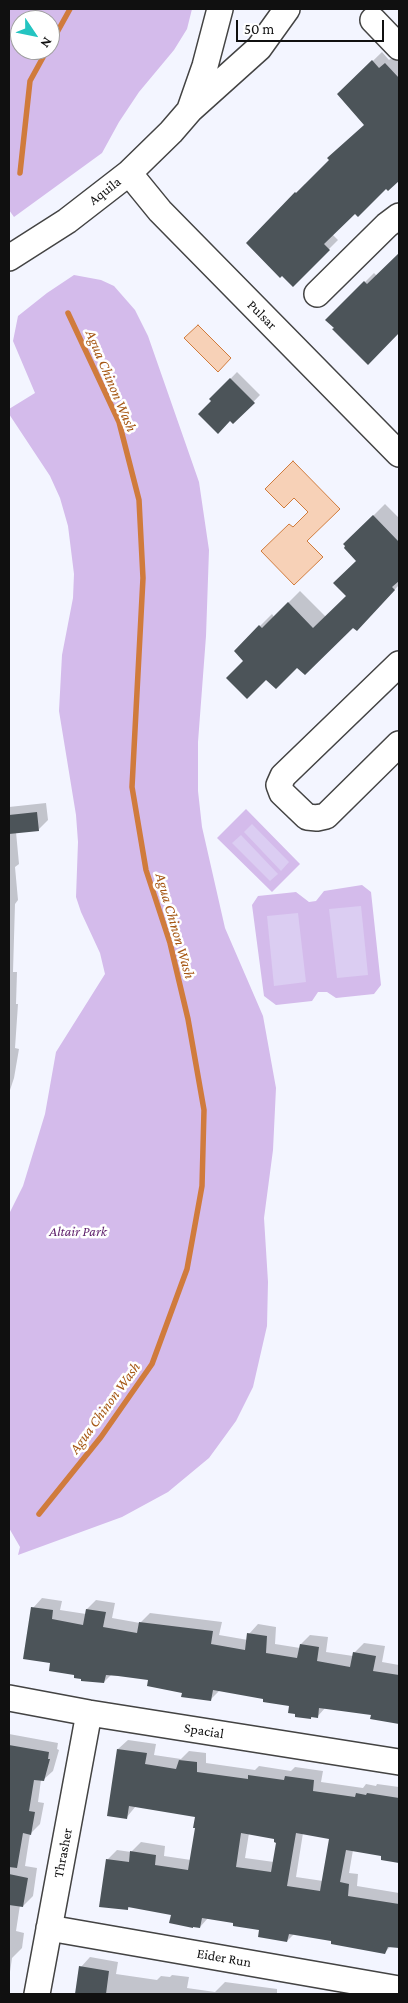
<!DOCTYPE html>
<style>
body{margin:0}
#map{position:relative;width:408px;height:2003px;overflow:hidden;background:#f3f5ff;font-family:"Crimson Pro",serif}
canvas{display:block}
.frame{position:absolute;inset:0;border:10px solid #101010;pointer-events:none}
.north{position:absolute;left:10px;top:10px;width:50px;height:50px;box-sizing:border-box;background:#fff;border:1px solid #9f9f9f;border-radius:50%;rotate:124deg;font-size:14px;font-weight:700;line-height:20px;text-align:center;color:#101010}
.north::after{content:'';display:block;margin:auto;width:18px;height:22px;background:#24c4c1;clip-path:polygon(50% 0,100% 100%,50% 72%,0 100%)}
.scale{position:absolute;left:236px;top:20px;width:148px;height:22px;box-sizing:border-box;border:2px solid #101010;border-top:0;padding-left:6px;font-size:15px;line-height:18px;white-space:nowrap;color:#101010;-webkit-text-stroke:4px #fff;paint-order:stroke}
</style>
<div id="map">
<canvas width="408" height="2003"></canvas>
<div class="frame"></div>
<div class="north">N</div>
<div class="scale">50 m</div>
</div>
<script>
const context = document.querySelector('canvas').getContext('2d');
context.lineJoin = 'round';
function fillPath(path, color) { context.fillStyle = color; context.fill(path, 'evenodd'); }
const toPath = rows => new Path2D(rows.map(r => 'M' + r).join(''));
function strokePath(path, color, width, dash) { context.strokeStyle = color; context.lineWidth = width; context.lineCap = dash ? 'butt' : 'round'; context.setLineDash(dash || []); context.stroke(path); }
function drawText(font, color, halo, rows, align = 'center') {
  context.font = font + ' "Crimson Pro",serif'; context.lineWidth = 5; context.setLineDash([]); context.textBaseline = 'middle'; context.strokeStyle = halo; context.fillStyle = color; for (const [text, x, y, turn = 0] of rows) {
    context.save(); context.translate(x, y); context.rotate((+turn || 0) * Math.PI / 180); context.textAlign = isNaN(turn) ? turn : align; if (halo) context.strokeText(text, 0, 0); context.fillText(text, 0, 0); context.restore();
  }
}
fillPath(toPath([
 [9,9,192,9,187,29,174,50,139,92,119,122,102,153,14,217,9,210],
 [20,20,50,20,50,50,20,50],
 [74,275,101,280,114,286,135,310,148,336,199,482,209,550,206,636,198,742,198,791,202,827,225,928,263,1016,276,1088,273,1150,264,1218,268,1282,267,1326,253,1387,236,1421,209,1458,168,1492,122,1517,18,1555,20,1547,9,1528,9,1214,23,1186,45,1114,56,1052,105,974,100,953,81,912,76,897,78,842,76,815,59,711,62,655,73,598,74,574,68,526,60,498,50,476,9,414,9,409,35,393,13,341,18,316,47,293],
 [246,809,300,864,272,892,217,838],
 [362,885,371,892,381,985,374,994,336,998,327,992,318,992,312,1001,276,1005,264,996,252,905,258,896,296,892,309,902,316,901,324,891]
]), '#d4bbeb');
fillPath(toPath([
 [252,824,289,862,281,871,244,832],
 [241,835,278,874,270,881,232,843],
 [361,906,368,975,337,978,329,909],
 [298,913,306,982,274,986,267,916]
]), '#dbcdf2');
const water = toPath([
 [198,325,231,358,218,372,184,338,198,325],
 [293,461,340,509,307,541,323,557,294,585,261,551,289,524,293,527,308,512,294,498,284,508,265,489,293,461]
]);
fillPath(water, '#f7d1b7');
strokePath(water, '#d07b3c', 1);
fillPath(toPath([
 [382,52,389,60,395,55,399,59,399,179,388,190,386,187,355,212,332,234,338,240,293,285,248,243,296,193,305,184,306,185,365,125,339,94],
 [399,254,399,333,368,363,327,320,374,273,377,276],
 [237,372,260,395,233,423,211,399],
 [385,504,399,518,399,585,368,618,353,626,297,666,245,661,235,651,272,614,274,617,300,591,326,617,347,596,357,561,345,544],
 [46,803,48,820,38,830,16,832,19,864,15,867,18,900,15,904,13,972,17,972,16,1004,18,1004,15,1048,19,1049,14,1078,9,1093,9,807],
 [42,1598,62,1601,60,1610,86,1614,87,1609,96,1600,115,1603,112,1618,140,1623,150,1613,222,1622,219,1635,248,1640,249,1634,258,1624,276,1627,275,1644,300,1648,301,1644,310,1635,328,1637,326,1652,353,1656,354,1653,364,1643,385,1646,382,1662,399,1665,399,1722,372,1718,372,1714,326,1707,317,1717,313,1716,311,1718,291,1705,265,1698,220,1690,210,1700,149,1679,112,1674,104,1682,99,1681,97,1682,75,1677,76,1674,52,1662,33,1608],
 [9,1734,58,1743,57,1749,59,1750,53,1771,43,1780,41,1780,38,1802,44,1803,40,1824,30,1834,25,1866,37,1868,33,1896,23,1906,20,1905,16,1931,24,1933,22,1948,12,1958,9,1979],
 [128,1740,156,1744,154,1755,181,1759,189,1751,206,1753,206,1763,255,1770,259,1766,291,1771,295,1767,323,1771,321,1782,363,1788,366,1784,376,1786,377,1784,399,1787,399,1862,382,1859,383,1855,353,1850,349,1873,358,1874,357,1886,399,1893,399,1947,391,1946,384,1953,332,1940,294,1934,287,1941,261,1929,234,1922,208,1918,200,1927,172,1914,130,1906,128,1909,108,1859,117,1850,131,1852,141,1842,165,1846,164,1856,191,1860,196,1827,196,1816,136,1806,126,1818,118,1749],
 [249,1833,276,1838,277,1842,274,1862,245,1858],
 [303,1833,331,1838,323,1881,296,1877],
 [90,1957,118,1962,116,1974,157,1980,161,1976,170,1977,172,1975,189,1977,187,1988,215,1992,225,1982,277,1989,277,1994,76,1994,81,1967]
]), '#0003');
strokePath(toPath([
 [50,45,70,9],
 [20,173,30,81,47,50],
 [39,1514,101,1437,152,1364,187,1269,202,1186,204,1110,188,1019,170,943,146,870,132,787,143,578,139,500,119,422,68,313]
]), '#d07b3c', 5.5);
fillPath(toPath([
 [372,60,379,68,385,63,399,78,399,181,388,191,386,189,358,217,355,214,324,244,330,250,293,287,282,276,280,278,246,243,295,192,296,193,329,160,327,158,364,125,337,94],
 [399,253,399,333,368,365,332,329,334,328,325,320,364,281,367,284],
 [230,378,255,403,233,424,230,421,218,434,198,414,211,401,209,399],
 [373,515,399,542,399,581,392,587,395,590,357,631,353,628,305,675,297,668,276,689,266,680,247,699,226,678,243,661,234,651,259,625,262,628,288,602,313,628,346,596,333,583,356,561,344,548,345,546,343,544],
 [37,812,39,831,9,834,9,815],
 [31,1607,53,1610,52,1619,83,1625,86,1609,106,1612,103,1627,137,1633,139,1622,213,1631,211,1644,245,1650,247,1633,267,1636,266,1653,297,1658,300,1644,319,1647,317,1661,350,1667,353,1652,376,1656,373,1671,399,1675,399,1724,370,1719,371,1715,319,1708,318,1718,311,1717,311,1719,295,1717,295,1714,288,1713,289,1706,263,1702,263,1699,213,1690,211,1701,181,1697,182,1693,147,1686,148,1680,118,1676,106,1675,104,1683,81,1681,81,1679,74,1678,74,1675,49,1671,50,1663,23,1659],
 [9,1745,49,1752,48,1759,50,1759,44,1781,34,1780,29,1811,35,1812,31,1835,23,1833,17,1868,9,1867],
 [117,1749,147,1753,145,1764,176,1769,179,1760,197,1762,197,1772,248,1779,248,1775,284,1780,285,1776,314,1780,313,1791,355,1797,356,1793,366,1795,367,1793,399,1798,399,1863,381,1860,381,1856,346,1850,340,1882,349,1884,348,1896,399,1904,399,1948,388,1947,385,1954,331,1944,331,1941,289,1934,287,1942,258,1937,259,1930,233,1926,233,1923,202,1918,200,1928,193,1927,193,1928,169,1923,171,1915,128,1907,128,1910,99,1907,106,1859,129,1862,130,1851,156,1855,155,1865,188,1870,195,1828,193,1828,195,1817,129,1806,127,1819,107,1816],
 [241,1833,274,1839,274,1842,276,1843,271,1872,236,1867],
 [296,1833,329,1839,320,1891,287,1886],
 [9,1874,28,1878,23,1907,9,1905],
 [79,1966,109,1971,106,1994,75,1994]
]), '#4c5459');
const minor = toPath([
 [373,20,399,47],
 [190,109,205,66,220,9],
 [129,173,160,211,399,454],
 [9,258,67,221,129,173,171,132,190,110,259,48,287,9],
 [317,294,387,225,399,216],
 [399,664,283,776,279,785,282,793,307,817,317,818,326,816,399,744],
 [9,1698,89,1713,399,1762],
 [49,1928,399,1989],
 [37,1994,89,1713]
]);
strokePath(minor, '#434343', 28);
strokePath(minor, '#fff', 25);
drawText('14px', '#101010', '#fff', [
 ["Aquila",105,191,-38],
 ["Pulsar",262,315,45],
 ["Spacial",204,1731,9],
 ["Thrasher",63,1853,-79],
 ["Eider Run",224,1958,10]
]);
drawText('italic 14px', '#5d1e6b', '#fff', [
 ["Altair Park",78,1232]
]);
drawText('italic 15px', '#a65816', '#fff', [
 ["Agua Chinon Wash",111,381,67],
 ["Agua Chinon Wash",175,926,74],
 ["Agua Chinon Wash",105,1408,-54]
]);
</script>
